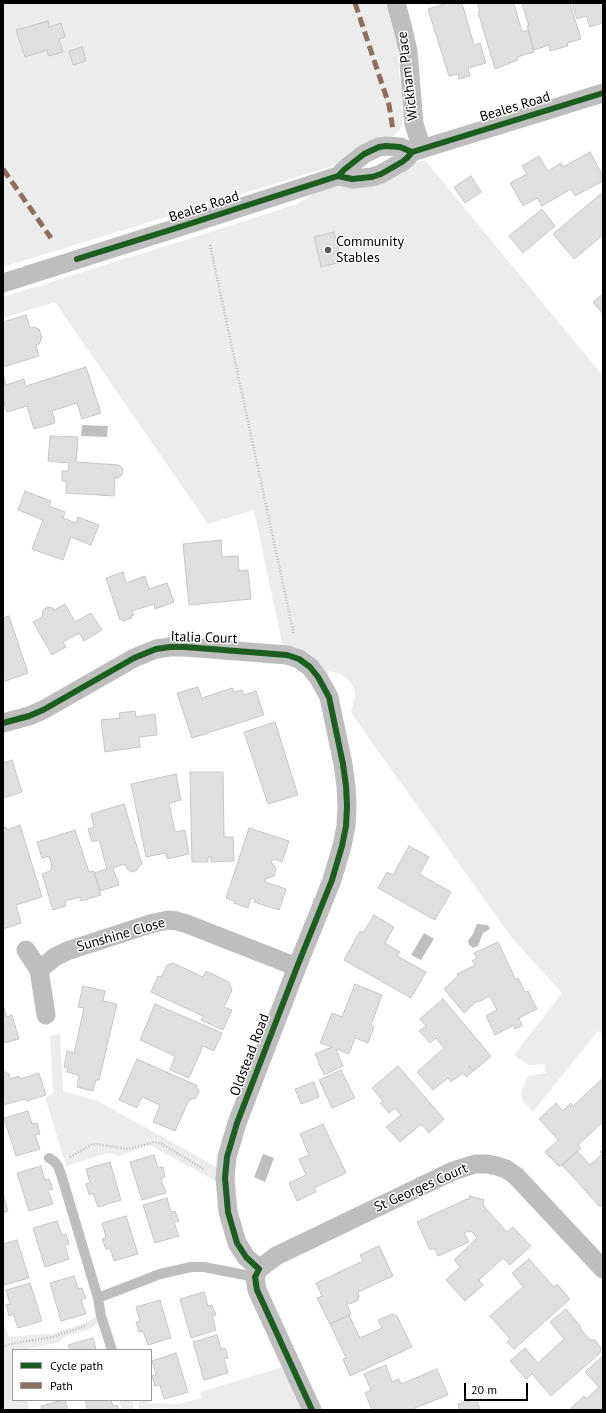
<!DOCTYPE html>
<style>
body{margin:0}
#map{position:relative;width:606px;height:1413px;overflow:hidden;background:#fff;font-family:"PT Sans",sans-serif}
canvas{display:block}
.frame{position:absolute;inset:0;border:4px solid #000;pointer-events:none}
.legend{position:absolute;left:12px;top:1349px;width:140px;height:52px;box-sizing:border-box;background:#fff;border:1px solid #999;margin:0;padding:5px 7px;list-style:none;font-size:12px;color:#000}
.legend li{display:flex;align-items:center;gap:8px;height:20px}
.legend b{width:20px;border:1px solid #999}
.scale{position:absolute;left:464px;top:1383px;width:64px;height:18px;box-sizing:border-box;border:2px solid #000;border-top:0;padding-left:5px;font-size:12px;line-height:14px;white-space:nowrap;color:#000;-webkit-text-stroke:3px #fff;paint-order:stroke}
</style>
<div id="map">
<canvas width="606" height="1413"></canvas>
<div class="frame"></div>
<ul class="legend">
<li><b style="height:5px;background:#1b5e20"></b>Cycle path</li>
<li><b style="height:5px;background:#8d6e63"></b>Path</li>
</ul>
<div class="scale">20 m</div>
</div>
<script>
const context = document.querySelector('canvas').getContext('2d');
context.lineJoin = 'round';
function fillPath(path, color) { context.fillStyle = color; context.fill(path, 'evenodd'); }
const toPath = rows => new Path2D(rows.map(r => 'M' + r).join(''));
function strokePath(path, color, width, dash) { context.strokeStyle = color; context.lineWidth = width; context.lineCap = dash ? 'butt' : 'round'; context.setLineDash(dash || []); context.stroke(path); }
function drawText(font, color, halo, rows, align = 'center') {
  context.font = font + ' "PT Sans",sans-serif'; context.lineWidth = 3; context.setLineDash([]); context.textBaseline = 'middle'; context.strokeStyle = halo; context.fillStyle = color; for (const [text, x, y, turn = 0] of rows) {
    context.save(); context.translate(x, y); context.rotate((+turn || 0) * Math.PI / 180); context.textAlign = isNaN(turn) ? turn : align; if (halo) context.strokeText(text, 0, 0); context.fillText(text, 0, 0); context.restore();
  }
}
fillPath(toPath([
 [3,3,386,3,396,41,398,56,403,116,402,124,400,130,392,137,342,163,3,267],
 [425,160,603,376,603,1036,598,1031,533,1112,524,1102,522,1099,521,1092,528,1076,546,1073,545,1064,529,1065,514,1055,562,993,512,938,370,740,351,712,355,696,354,689,351,682,339,673,326,671,316,661,283,648,254,510,208,524,55,302,3,318,3,297,220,229,297,204,317,192,413,163],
 [60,1033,63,1091,98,1101,218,1168,217,1182,150,1145,119,1156,108,1153,66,1166,45,1097,53,1094,50,1036],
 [97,1316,98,1324,87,1330,66,1336,57,1343,22,1350,13,1350,13,1400,27,1400,30,1410,3,1410,3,1324,4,1324,9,1337,55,1333,85,1323],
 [283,1367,301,1410,188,1410,155,1408,138,1410,139,1400,148,1400,149,1403,179,1404,202,1398,200,1392],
 [119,1400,133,1400,134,1410,122,1410]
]), '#ececec');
fillPath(toPath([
 [82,425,108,426,107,437,81,436],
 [477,924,488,925,490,929,483,933,478,946,473,948,469,945,468,941,473,934],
 [424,933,434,939,421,960,411,955],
 [263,1154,274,1158,265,1182,254,1177]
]), '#bfbfbf');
const building = toPath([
 [448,3,462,3,474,45,480,43,486,63,468,68,470,76,459,79,458,74,449,76,428,9,448,3],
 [477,3,514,3,522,32,528,30,534,52,517,57,518,60,495,69,478,12,480,11,477,3],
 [522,3,570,3,581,39,567,43,568,46,550,51,549,45,534,50,527,26,529,26,522,3],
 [572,3,603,3,603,23,590,27,586,16,577,19,572,3],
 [48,21,49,27,61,23,65,37,59,39,63,52,49,56,47,50,25,57,16,30,48,21],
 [82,47,86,61,73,65,69,51,82,47],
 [590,152,603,176,603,181,575,196,571,189,542,206,537,198,523,206,510,183,527,174,522,166,539,156,548,171,561,163,563,167,590,152],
 [471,176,481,192,465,203,454,187,471,176],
 [603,192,603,235,574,259,553,234,603,192],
 [542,209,555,226,523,253,509,236,542,209],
 [334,232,341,262,321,267,314,237,334,232],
 [603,294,603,314,593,302,603,294],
 [26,315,30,328,34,327,39,329,42,337,39,344,36,345,39,356,3,367,3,322,26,315],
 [86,367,101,413,82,419,77,403,52,411,55,423,34,429,27,406,7,412,3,400,3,386,24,379,26,386,86,367],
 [3,373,6,385,3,386,3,373],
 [50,436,78,437,76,462,119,465,123,469,122,475,118,478,115,478,114,496,66,493,67,482,62,481,62,471,68,471,69,463,48,461,50,436],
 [25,491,51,501,49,506,65,512,63,518,76,523,78,517,99,525,91,545,71,537,63,560,32,549,43,520,18,510,25,491],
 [221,540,222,557,238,556,239,571,248,570,251,599,189,605,183,544,221,540],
 [123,572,126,583,145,576,149,589,167,583,174,602,155,609,154,604,132,611,134,615,131,616,132,618,123,621,122,619,120,620,106,578,123,572],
 [65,604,75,622,91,613,102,630,84,641,79,633,63,642,66,647,52,655,33,622,42,617,43,610,48,607,53,608,54,610,65,604],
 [9,616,28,673,3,682,3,618,9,616],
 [198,687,202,698,232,688,234,692,242,690,244,695,256,691,264,715,192,738,177,693,198,687],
 [135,711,136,717,155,714,157,735,139,737,140,747,105,752,101,720,120,718,119,713,135,711],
 [275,722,298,795,268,804,244,732,275,722],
 [12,760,22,792,3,798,3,763,12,760],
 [190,772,223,772,224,837,233,837,234,861,211,862,211,857,208,857,208,862,192,862,190,772],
 [176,774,181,800,169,803,175,832,185,830,189,854,167,859,166,853,146,857,131,784,176,774],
 [124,804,142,864,140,865,137,870,132,872,127,869,125,864,113,868,119,885,100,891,94,873,107,869,99,840,92,842,88,829,94,827,91,814,124,804],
 [20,825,42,897,16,905,21,923,3,929,3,828,6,827,7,830,20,825],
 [249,828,289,841,282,862,273,859,271,863,273,864,276,869,274,876,269,878,266,878,265,882,286,889,279,910,254,902,255,899,251,898,248,908,234,903,234,901,226,898,249,828],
 [75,830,89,872,94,871,101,895,81,901,80,897,65,901,66,906,53,910,42,874,50,871,52,866,49,856,42,858,37,842,75,830],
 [409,846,429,857,419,874,451,892,435,920,378,888,387,872,393,875,409,846],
 [374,915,394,927,385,943,400,952,397,956,426,972,411,998,344,960,360,931,363,933,374,915],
 [498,942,516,980,518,978,525,992,528,991,537,1009,519,1018,522,1026,515,1029,514,1025,495,1035,486,1016,497,1010,490,996,478,1002,477,1001,464,1013,444,989,458,976,457,974,475,965,472,961,477,958,474,953,498,942],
 [173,963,203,977,206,971,229,982,232,990,224,1007,232,1010,223,1030,201,1020,203,1016,151,992,158,976,161,977,167,965,173,963],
 [355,984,382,995,371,1025,374,1027,368,1043,355,1038,349,1054,336,1049,343,1066,324,1075,315,1054,332,1047,320,1043,332,1013,342,1017,355,984],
 [83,986,105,991,103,1001,117,1004,99,1080,96,1080,93,1091,77,1087,79,1075,67,1072,68,1068,64,1067,67,1051,74,1053,84,1008,78,1007,83,986],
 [443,999,491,1056,474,1071,470,1066,469,1067,473,1071,467,1077,463,1073,451,1082,448,1078,433,1090,417,1072,444,1048,436,1038,430,1043,419,1031,426,1026,420,1019,443,999],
 [3,1004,7,1017,12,1015,19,1039,3,1043,3,1004],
 [155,1004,222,1033,214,1051,203,1046,189,1078,170,1070,175,1056,140,1040,155,1004],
 [137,1059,196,1085,199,1091,196,1098,189,1100,175,1131,153,1122,160,1105,142,1097,137,1108,119,1100,137,1059],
 [398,1066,444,1119,429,1133,421,1124,400,1142,386,1127,401,1115,395,1108,389,1113,380,1103,383,1101,372,1088,398,1066],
 [341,1070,355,1098,332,1108,319,1080,341,1070],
 [3,1071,9,1074,10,1079,19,1076,20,1079,39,1073,46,1095,26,1101,25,1099,3,1105,3,1071],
 [603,1078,603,1122,578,1145,581,1148,560,1167,545,1152,558,1140,539,1119,556,1103,563,1111,571,1103,573,1106,603,1078],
 [314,1082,319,1097,301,1104,295,1089,314,1082],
 [28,1111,32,1124,37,1123,40,1134,35,1135,40,1149,16,1156,4,1118,28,1111],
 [323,1124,346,1173,314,1188,316,1192,297,1201,289,1183,306,1175,299,1159,309,1155,300,1134,323,1124],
 [603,1149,603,1204,600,1207,562,1165,577,1151,590,1165,602,1154,600,1152,603,1149],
 [154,1155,158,1168,163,1167,165,1177,161,1179,166,1193,142,1200,130,1162,154,1155],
 [110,1162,121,1200,98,1207,93,1193,89,1195,86,1184,90,1183,86,1169,110,1162],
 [41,1166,45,1180,49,1179,53,1189,48,1190,53,1204,29,1211,17,1173,41,1166],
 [3,1194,8,1211,3,1213,3,1194],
 [470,1196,484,1200,483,1205,507,1232,513,1227,531,1246,510,1265,503,1258,479,1280,483,1285,465,1301,446,1280,460,1267,454,1260,477,1238,472,1232,469,1231,464,1233,469,1242,438,1256,434,1248,430,1250,417,1222,467,1199,469,1199,470,1196],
 [167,1198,171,1212,175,1211,179,1221,174,1222,179,1236,155,1243,143,1205,167,1198],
 [126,1216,138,1254,114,1261,110,1248,106,1249,102,1239,106,1237,102,1223,126,1216],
 [57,1221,62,1235,66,1234,69,1244,65,1245,69,1259,45,1267,33,1228,57,1221],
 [17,1240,29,1278,4,1285,3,1280,3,1244,17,1240],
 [379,1246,393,1276,358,1292,359,1296,358,1300,350,1304,346,1302,351,1314,330,1324,317,1298,322,1296,316,1283,363,1261,360,1255,379,1246],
 [529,1259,554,1287,557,1284,570,1299,514,1349,507,1342,510,1339,490,1316,523,1287,512,1273,529,1259],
 [74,1276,78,1289,82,1288,86,1298,81,1300,86,1314,61,1321,50,1283,74,1276],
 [30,1283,42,1321,18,1328,13,1314,9,1316,6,1305,10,1304,6,1290,30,1283],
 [204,1292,208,1306,212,1305,216,1315,212,1316,216,1330,191,1338,180,1299,204,1292],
 [160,1300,171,1338,148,1345,143,1331,139,1332,136,1322,140,1321,136,1307,160,1300],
 [566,1309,581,1327,580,1328,590,1340,595,1340,601,1348,600,1353,551,1396,532,1374,526,1379,510,1361,525,1348,538,1363,564,1339,550,1322,566,1309],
 [392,1314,397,1316,412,1347,350,1376,343,1359,346,1358,330,1324,349,1315,360,1338,382,1328,378,1320,392,1314],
 [217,1335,221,1349,225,1348,228,1358,224,1359,228,1373,204,1380,193,1342,217,1335],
 [93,1338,96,1350,70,1350,68,1345,93,1338],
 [176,1353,188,1392,164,1399,160,1385,155,1386,152,1376,156,1375,152,1361,176,1353],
 [603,1356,603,1410,569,1410,584,1396,586,1399,599,1387,585,1372,603,1356],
 [386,1365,392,1382,399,1379,401,1384,437,1369,448,1395,410,1410,372,1410,365,1393,371,1390,364,1374,386,1365],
 [477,1399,480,1410,459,1410,458,1404,477,1399],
 [63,1400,65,1400,68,1410,42,1410,41,1406,63,1400],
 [85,1400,111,1400,113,1406,117,1405,119,1410,88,1410,85,1400]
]);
fillPath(building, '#dfdfdf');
strokePath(building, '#c7c7c7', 1);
strokePath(toPath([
 [210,245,294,635],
 [70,1157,91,1145,96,1144,128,1149,155,1142,162,1144,205,1170],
 [3,1347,10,1344,53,1337,87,1325]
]), '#b9b9b9', 2.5, [1, 2]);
strokePath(toPath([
 [49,1158,54,1161,58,1166,61,1174,98,1298,101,1316,112,1350],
 [98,1298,160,1274,191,1267,204,1267,255,1277]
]), '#bebebe', 10);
strokePath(toPath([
 [396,3,403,29,408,51,414,124,422,149],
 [338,176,352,179,372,177,381,174,402,162,407,158,412,152,603,93],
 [3,283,186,225,338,176,345,169,364,154,379,147,386,146,400,147,412,152],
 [3,723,29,716,43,710,134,658,156,649,170,647,185,647,287,655,299,659,310,667,318,677,329,697,343,764,346,786,347,806,346,826,342,846,332,880,297,967,237,1123,227,1157,225,1178,228,1212,237,1243,246,1257,259,1269,255,1277,257,1290,312,1410],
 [26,950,39,970,46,1015],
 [39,970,55,957,67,951,150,924,168,920,177,921,187,924,297,967],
 [259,1269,276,1256,453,1171,475,1164,487,1164,497,1166,506,1169,516,1176,603,1269]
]), '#bebebe', 19);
strokePath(toPath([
 [355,3,389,105,393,130],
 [3,169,51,238]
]), '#8d6e63', 5, [10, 5]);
strokePath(toPath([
 [338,176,352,179,372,177,381,174,402,162,407,158,412,152,603,93],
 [77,259,186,225,338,176,345,169,364,154,379,147,386,146,400,147,412,152],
 [3,723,29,716,43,710,134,658,156,649,170,647,185,647,287,655,299,659,310,667,318,677,329,697,343,764,346,786,347,806,346,826,342,846,332,880,297,967,237,1123,227,1157,225,1178,228,1212,237,1243,246,1257,259,1269,255,1277,257,1290,312,1410]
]), '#1b5e20', 6);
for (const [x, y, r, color] of [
 [328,250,4,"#595959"]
]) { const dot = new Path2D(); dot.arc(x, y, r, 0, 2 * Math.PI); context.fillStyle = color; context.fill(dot); strokePath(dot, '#fff', 1.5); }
drawText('14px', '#000', '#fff', [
 ["Wickham Place",408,76,-97],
 ["Beales Road",515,107,-17],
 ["Beales Road",204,207,-18],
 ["Italia Court",204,638,2],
 ["Sunshine Close",121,935,-16],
 ["Oldstead Road",250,1055,-69],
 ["St Georges Court",421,1188,-24]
]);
drawText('14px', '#000', '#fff', [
 ["Community",336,242],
 ["Stables",336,258]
], 'left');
</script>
